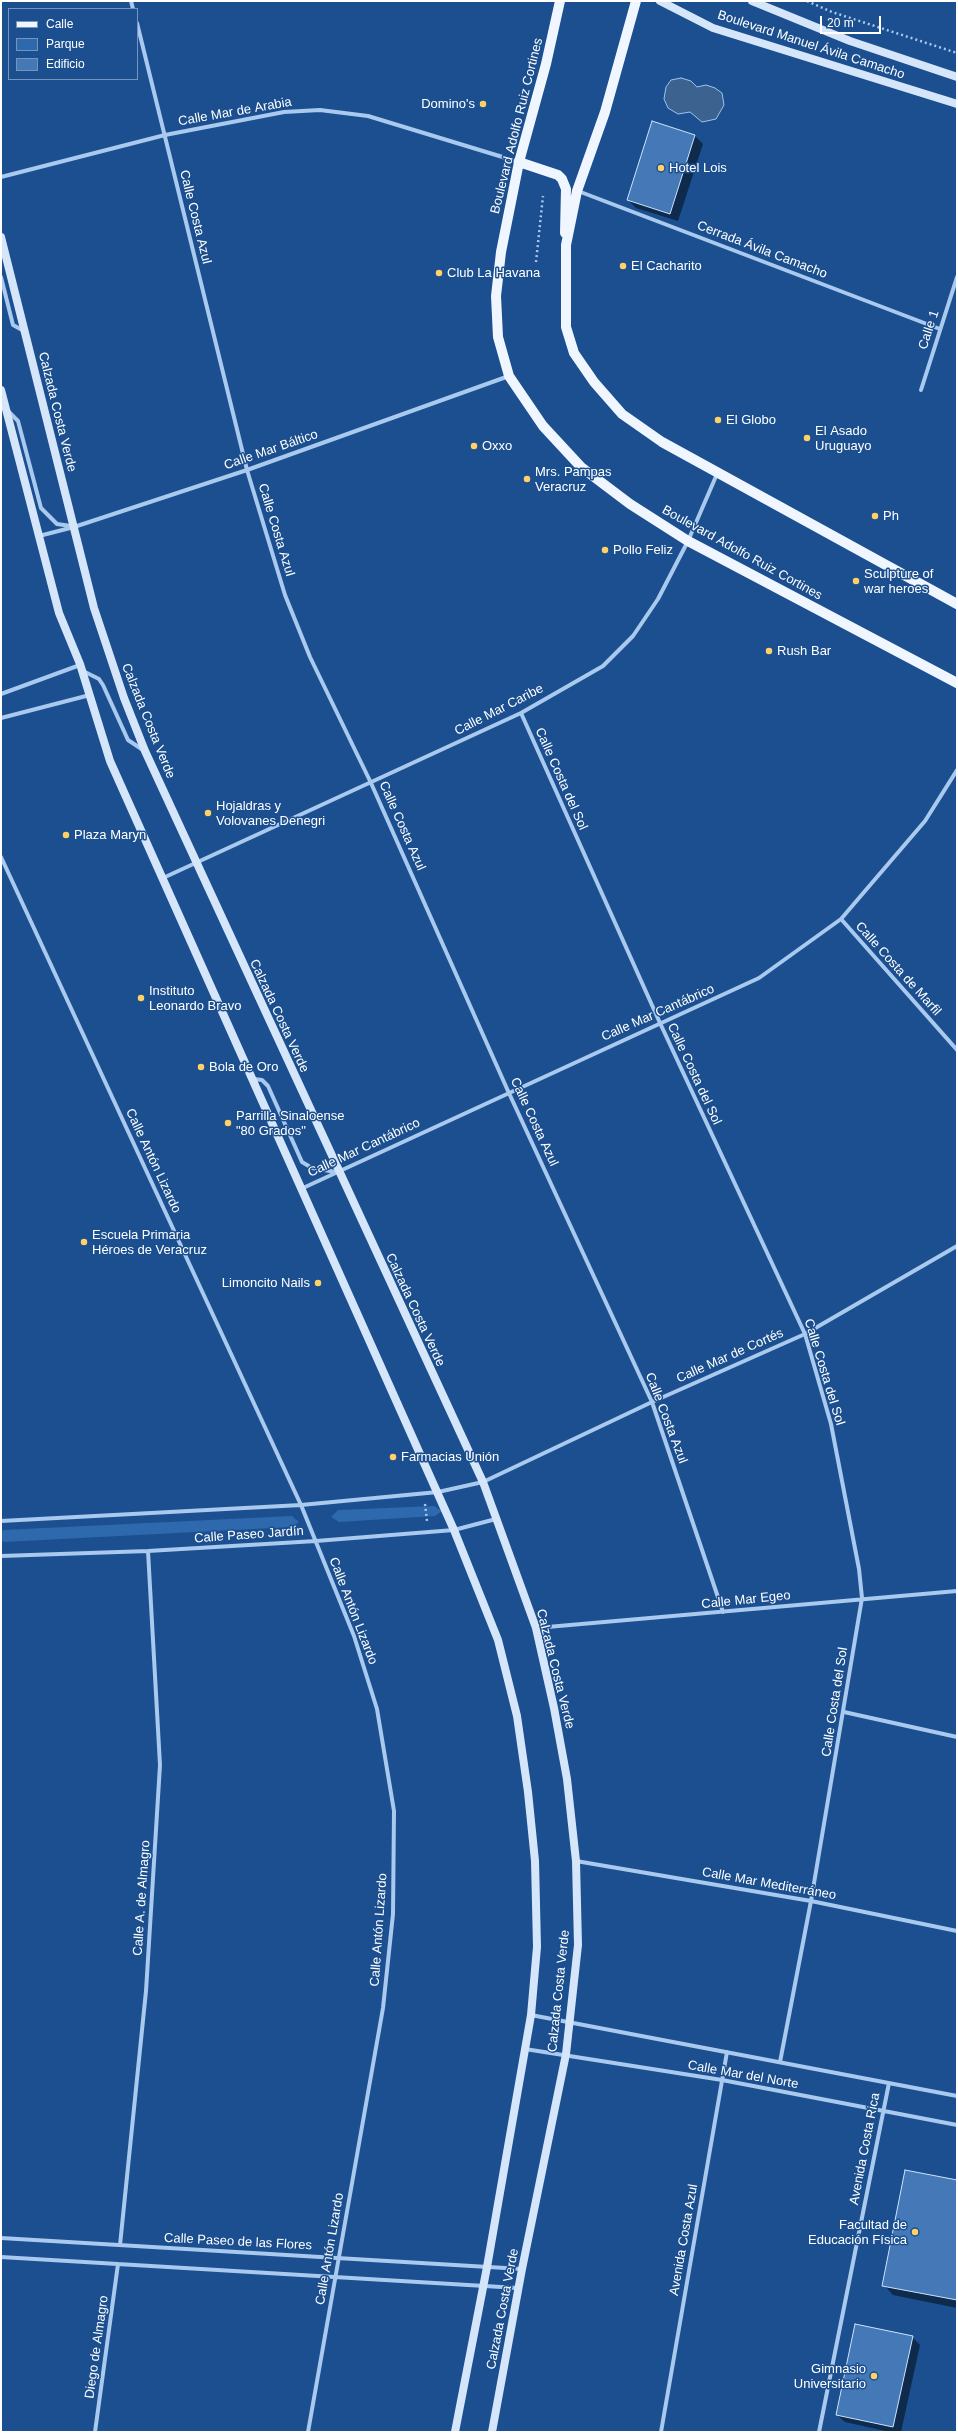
<!DOCTYPE html>
<meta charset="utf-8">
<style>
body{margin:0}
#map{position:relative;width:958px;height:2433px;overflow:hidden;background:#1b4f8f;font-family:Helvetica,sans-serif}
canvas{display:block}
.frame{position:absolute;inset:0;border:2px solid #fff;pointer-events:none}
.legend{position:absolute;left:8px;top:8px;width:130px;height:72px;box-sizing:border-box;background:#1b4f8f;border:1px solid #7695bc;margin:0;padding:5px 7px;list-style:none;font-size:12px;color:#fff}
.legend li{display:flex;align-items:center;gap:8px;height:20px}
.legend b{width:20px;border:1px solid #7695bc}
.scale{position:absolute;left:820px;top:16px;width:61px;height:18px;box-sizing:border-box;border:2px solid #fff;border-top:0;padding-left:5px;font-size:12px;line-height:14px;white-space:nowrap;color:#fff;-webkit-text-stroke:3px #1b4f8f;paint-order:stroke}
</style>
<div id="map">
<canvas width="958" height="2433"></canvas>
<div class="frame"></div>
<ul class="legend">
<li><b style="height:5px;background:#f0f6ff"></b>Calle</li>
<li><b style="height:11px;background:#2e69ad"></b>Parque</li>
<li><b style="height:11px;background:#4478b7"></b>Edificio</li>
</ul>
<div class="scale">20 m</div>
</div>
<script>
const context = document.querySelector('canvas').getContext('2d');
context.lineJoin = 'round';
function fillPath(path, color) { context.fillStyle = color; context.fill(path, 'evenodd'); }
const toPath = rows => new Path2D(rows.map(r => 'M' + r).join(''));
function strokePath(path, color, width, dash) { context.strokeStyle = color; context.lineWidth = width; context.lineCap = dash ? 'butt' : 'round'; context.setLineDash(dash || []); context.stroke(path); }
function drawText(font, color, halo, rows, align = 'center') {
  context.font = font + ' Helvetica,sans-serif'; context.lineWidth = 3; context.setLineDash([]); context.textBaseline = 'middle'; context.strokeStyle = halo; context.fillStyle = color; for (const [text, x, y, turn = 0] of rows) {
    context.save(); context.translate(x, y); context.rotate((+turn || 0) * Math.PI / 180); context.textAlign = isNaN(turn) ? turn : align; if (halo) context.strokeText(text, 0, 0); context.fillText(text, 0, 0); context.restore();
  }
}
fillPath(toPath([
 [434,1506,442,1511,435,1516,339,1522,331,1517,338,1510],
 [292,1516,299,1522,292,1527,4,1542,1,1540,1,1532,3,1530]
]), '#2e69ad');
const water = toPath([
 [681,78,691,81,697,87,706,85,715,88,722,93,724,105,716,119,702,122,690,112,678,114,668,108,664,99,666,87,671,80,681,78]
]);
fillPath(water, '#3c6290');
strokePath(water, '#9cc4f0', 1);
fillPath(toPath([
 [653,123,695,136,703,144,678,221,636,208,628,200],
 [957,2181,957,2308,893,2295,884,2285],
 [912,2337,920,2345,901,2432,890,2432,845,2422,837,2415]
]), '#0007');
const building = toPath([
 [652,121,695,135,670,214,627,200,652,121],
 [905,2170,957,2180,957,2300,882,2286,905,2170],
 [855,2324,913,2336,893,2427,836,2415,855,2324]
]);
fillPath(building, '#4478b7');
strokePath(building, '#cfe3fa', 1);
strokePath(toPath([
 [807,1,832,12,957,53],
 [536,262,543,196],
 [425,1504,427,1521]
]), '#a9c9ee', 2.5, [2, 3]);
strokePath(toPath([
 [131,1,133,9],
 [137,23,247,470,285,595,310,657,371,783,508,1091,652,1402,723,1612],
 [1,177,165,135,284,112,320,110,368,116,519,162],
 [578,191,940,329],
 [1,277,13,325,24,331],
 [921,390,957,277],
 [8,411,18,421,41,508,57,524,71,526],
 [39,536,74,527,247,470,509,376],
 [85,672,99,679,103,685,128,740,143,750],
 [1,694,80,665],
 [521,713,660,1023,805,1334,831,1424,859,1569,862,1598,811,1901,780,2062],
 [1,718,90,695],
 [1,857,301,1505,354,1636,377,1709,394,1811,393,1914,383,2008,308,2432],
 [163,878,521,713,603,666,633,636,658,599,688,541,717,474],
 [841,919,957,1050],
 [254,1079,262,1080,268,1086,302,1162,312,1168,336,1172],
 [303,1188,759,978,841,919,925,821,957,770],
 [1,1521,301,1505,438,1492,483,1482,652,1402,805,1334,957,1246],
 [1,1556,148,1551,316,1541,454,1530,496,1519],
 [536,1628,957,1591],
 [844,1712,957,1737],
 [576,1861,811,1901,957,1931],
 [531,2015,957,2096],
 [525,2049,722,2080,957,2125],
 [1,2238,522,2269],
 [120,2245,146,1991,160,1765,148,1551],
 [1,2257,518,2288],
 [95,2432,118,2264],
 [661,2432,727,2052],
 [819,2432,889,2083]
]), '#a9c9ee', 4);
strokePath(toPath([
 [660,1,713,28,957,104],
 [752,1,850,41,957,77],
 [1,237,94,608,124,698,145,751,483,1482,536,1628,554,1708,567,1779,576,1861,578,1945,566,2054,522,2269,492,2432],
 [1,390,59,613,80,664,110,761,454,1530,498,1640,517,1716,528,1792,535,1861,537,1947,531,2015,487,2267,455,2432]
]), '#d6e6fa', 8);
strokePath(toPath([
 [560,1,546,64,519,162,501,252,496,296,498,337,509,376,543,426,581,467,630,504,688,541,957,683],
 [636,1,605,112,577,191,566,245,566,327,574,353,594,382,622,414,662,442,957,604],
 [519,162,558,175,562,179,566,189,565,233]
]), '#f0f6ff', 10);
for (const [x, y, r, color] of [
 [483,104,4,"#ffd166"],
 [661,168,4,"#ffd166"],
 [623,266,4,"#ffd166"],
 [439,273,4,"#ffd166"],
 [718,420,4,"#ffd166"],
 [807,438,4,"#ffd166"],
 [474,446,4,"#ffd166"],
 [527,479,4,"#ffd166"],
 [875,516,4,"#ffd166"],
 [605,550,4,"#ffd166"],
 [856,581,4,"#ffd166"],
 [769,651,4,"#ffd166"],
 [208,813,4,"#ffd166"],
 [66,835,4,"#ffd166"],
 [141,998,4,"#ffd166"],
 [201,1067,4,"#ffd166"],
 [228,1123,4,"#ffd166"],
 [84,1242,4,"#ffd166"],
 [318,1283,4,"#ffd166"],
 [393,1457,4,"#ffd166"],
 [915,2232,4,"#ffd166"],
 [874,2376,4,"#ffd166"]
]) { const dot = new Path2D(); dot.arc(x, y, r, 0, 2 * Math.PI); context.fillStyle = color; context.fill(dot); strokePath(dot, '#1b4f8f', 1.5); }
drawText('13px', '#fff', '#1b4f8f', [
 ["Boulevard Manuel Ávila Camacho",811,45,18],
 ["Calle Mar de Arabia",235,112,-10],
 ["Boulevard Adolfo Ruiz Cortines",517,126,-76],
 ["Calle Costa Azul",195,217,76],
 ["Cerrada Ávila Camacho",762,250,21],
 ["Calle 1",929,330,-72],
 ["Calzada Costa Verde",57,412,76],
 ["Calle Mar Báltico",271,450,-19],
 ["Calle Costa Azul",276,530,73],
 ["Boulevard Adolfo Ruiz Cortines",742,553,29],
 ["Calle Mar Caribe",499,710,-27],
 ["Calzada Costa Verde",148,721,68],
 ["Calle Costa del Sol",561,779,66],
 ["Calle Costa Azul",402,826,66],
 ["Calle Costa de Marfil",898,969,48],
 ["Calle Mar Cantábrico",658,1013,-24],
 ["Calzada Costa Verde",279,1016,65],
 ["Calle Costa del Sol",694,1074,65],
 ["Calle Costa Azul",534,1122,65],
 ["Calle Mar Cantábrico",364,1148,-25],
 ["Calle Antón Lizardo",153,1161,65],
 ["Calzada Costa Verde",415,1310,65],
 ["Calle Mar de Cortés",730,1356,-24],
 ["Calle Costa del Sol",824,1372,73],
 ["Calle Costa Azul",666,1418,69],
 ["Calle Paseo Jardín",249,1535,-4],
 ["Calle Mar Egeo",746,1600,-6],
 ["Calle Antón Lizardo",353,1611,69],
 ["Calzada Costa Verde",555,1669,76],
 ["Calle Costa del Sol",835,1702,-81],
 ["Calle Mar Mediterráneo",769,1884,10],
 ["Calle A. de Almagro",142,1898,-86],
 ["Calle Antón Lizardo",379,1930,-86],
 ["Calzada Costa Verde",559,1991,-84],
 ["Calle Mar del Norte",743,2075,10],
 ["Avenida Costa Rica",865,2149,-79],
 ["Avenida Costa Azul",684,2240,-80],
 ["Calle Paseo de las Flores",238,2242,3],
 ["Calle Antón Lizardo",330,2249,-80],
 ["Calzada Costa Verde",503,2309,-79],
 ["Diego de Almagro",97,2347,-82]
]);
drawText('13px', '#fff', '#1b4f8f', [
 ["Domino's",475,104,"right"],
 ["Hotel Lois",669,168],
 ["El Cacharito",631,266],
 ["Club La Havana",447,273],
 ["El Globo",726,420],
 ["El Asado",815,431],
 ["Uruguayo",815,446],
 ["Oxxo",482,446],
 ["Mrs. Pampas",535,472],
 ["Veracruz",535,487],
 ["Ph",883,516],
 ["Pollo Feliz",613,550],
 ["Sculpture of",864,574],
 ["war heroes",864,589],
 ["Rush Bar",777,651],
 ["Hojaldras y",216,806],
 ["Volovanes Denegri",216,821],
 ["Plaza Maryn",74,835],
 ["Instituto",149,991],
 ["Leonardo Bravo",149,1006],
 ["Bola de Oro",209,1067],
 ["Parrilla Sinaloense",236,1116],
 ["\"80 Grados\"",236,1131],
 ["Escuela Primaria",92,1235],
 ["Héroes de Veracruz",92,1250],
 ["Limoncito Nails",310,1283,"right"],
 ["Farmacias Unión",401,1457],
 ["Facultad de",907,2225,"right"],
 ["Educación Física",907,2240,"right"],
 ["Gimnasio",866,2369,"right"],
 ["Universitario",866,2384,"right"]
], 'left');
</script>
